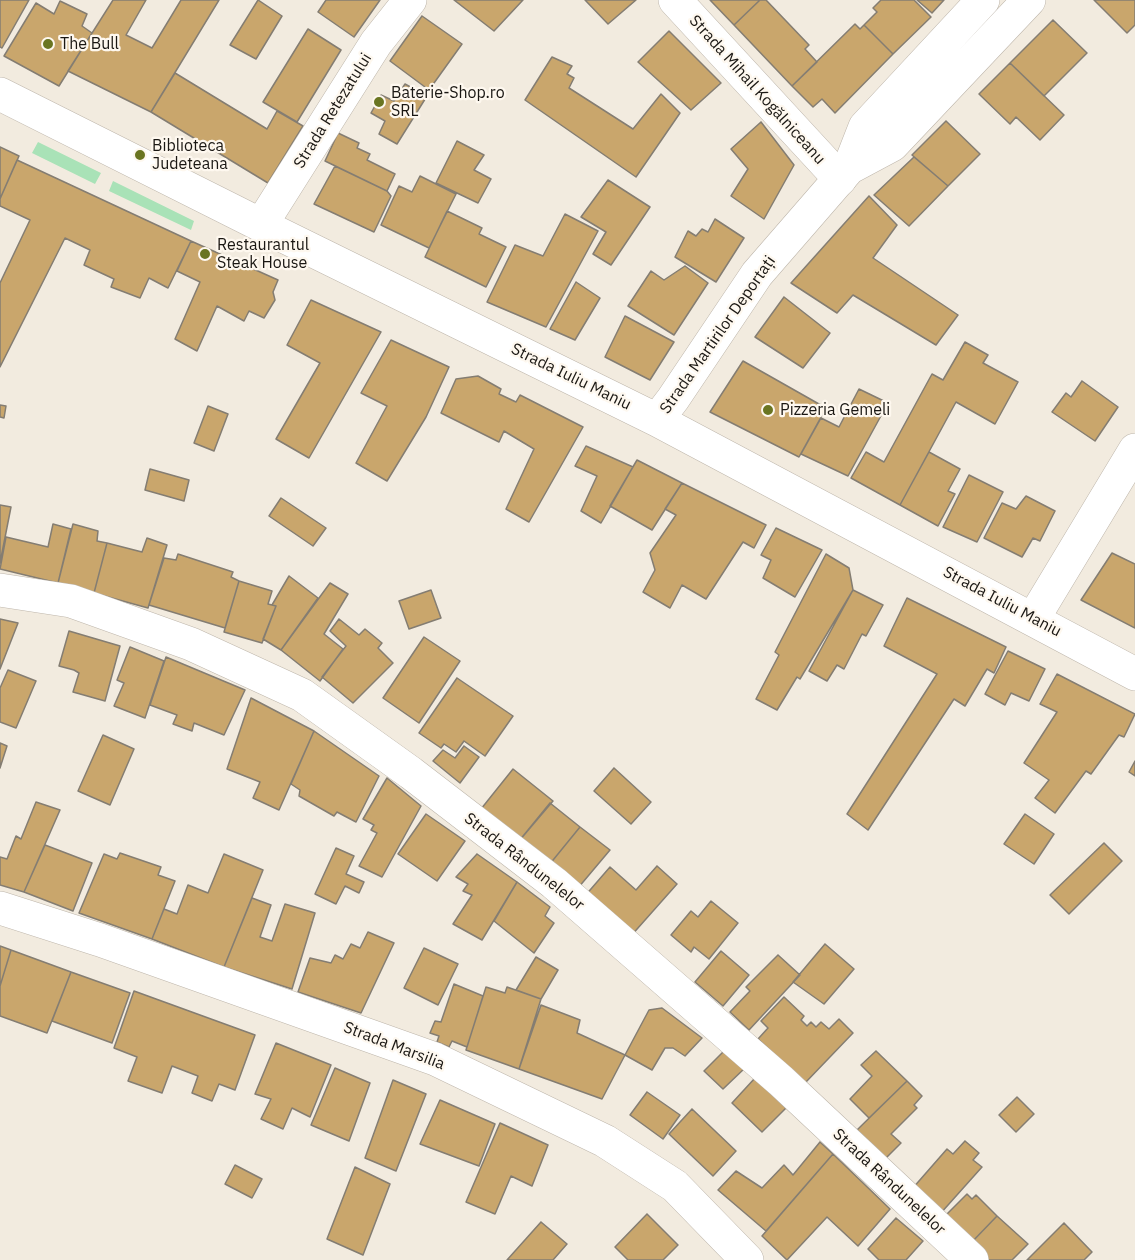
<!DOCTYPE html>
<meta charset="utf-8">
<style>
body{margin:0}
canvas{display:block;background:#f2ebdf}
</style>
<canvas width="1135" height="1260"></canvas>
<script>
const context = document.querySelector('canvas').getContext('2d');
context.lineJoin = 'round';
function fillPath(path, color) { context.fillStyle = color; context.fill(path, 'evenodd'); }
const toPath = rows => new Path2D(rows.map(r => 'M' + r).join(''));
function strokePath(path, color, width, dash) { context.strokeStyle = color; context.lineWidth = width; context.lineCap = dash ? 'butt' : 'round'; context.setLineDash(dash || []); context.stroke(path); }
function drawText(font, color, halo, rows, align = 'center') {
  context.font = font + ' "IBM Plex Sans",sans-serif'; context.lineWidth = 4.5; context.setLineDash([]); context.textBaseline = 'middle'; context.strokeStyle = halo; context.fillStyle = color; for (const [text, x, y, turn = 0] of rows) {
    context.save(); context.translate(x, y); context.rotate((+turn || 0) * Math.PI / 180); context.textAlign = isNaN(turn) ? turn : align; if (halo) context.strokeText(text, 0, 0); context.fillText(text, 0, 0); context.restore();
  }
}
fillPath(toPath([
 [38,142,101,173,95,184,32,153],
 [113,181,194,221,191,230,109,191]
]), '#a9e2b7');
const building = toPath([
 [0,0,29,0,2,48,0,47,0,0],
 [113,0,146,0,126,35,152,48,181,0,219,0,151,112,68,71,113,0],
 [258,0,282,16,256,59,230,45,258,0],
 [326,0,380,0,354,37,318,12,326,0],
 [454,0,523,0,494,31,454,0],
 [585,0,636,0,608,24,585,0],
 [710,0,760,0,734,25,710,0],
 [760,0,766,0,809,45,805,49,817,62,792,86,734,25,760,0],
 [881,0,914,0,931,17,893,54,864,25,877,12,873,8,881,0],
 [917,0,944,0,932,13,917,0],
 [1094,0,1135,0,1135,25,1127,33,1094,0],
 [60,1,87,14,82,26,92,33,59,86,4,56,36,3,54,14,60,1],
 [422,16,462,44,429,90,390,61,422,16],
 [1053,20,1087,53,1044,96,1010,63,1053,20],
 [855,24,860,29,864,25,893,54,835,113,822,99,813,107,792,86,855,24],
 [308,29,341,50,297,122,263,102,308,29],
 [669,31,721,83,691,110,638,62,669,31],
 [552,57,572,66,567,74,574,78,569,88,633,129,661,94,680,113,636,177,525,100,552,57],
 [1010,63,1064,115,1040,140,1016,117,1010,124,979,94,1010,63],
 [175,73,267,129,277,111,303,126,268,183,151,112,175,73],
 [405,84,427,96,397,144,379,134,385,121,371,113,381,95,394,101,405,84],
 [946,121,980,154,948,186,912,155,946,121],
 [761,122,794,165,764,219,731,196,748,169,731,149,761,122],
 [338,133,359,143,357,148,370,154,367,160,395,174,387,191,325,161,338,133],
 [457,141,484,155,474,170,491,179,478,203,436,183,457,141],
 [0,147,19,156,0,199,0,147],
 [914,157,948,186,909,226,874,195,914,157],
 [17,160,191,241,168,288,149,278,140,298,111,287,114,279,84,265,90,250,65,238,0,367,0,283,30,220,0,206,0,199,17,160],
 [335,166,387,191,391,196,374,232,314,204,335,166],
 [420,176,456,194,429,248,381,225,399,186,412,192,420,176],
 [608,180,650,207,611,265,593,254,606,232,581,217,608,180],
 [869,196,897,225,873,258,958,315,936,345,853,295,837,313,791,283,869,196],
 [447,211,482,228,479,234,506,247,486,287,425,257,447,211],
 [565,214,598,231,546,327,487,302,515,245,543,256,565,214],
 [715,219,744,238,716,282,675,257,688,231,696,236,702,229,708,232,715,219],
 [191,241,278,280,273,292,275,300,264,318,249,311,244,321,217,306,197,351,175,339,200,282,177,271,191,241],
 [685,266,708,283,674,335,628,306,651,271,664,280,685,266],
 [576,282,600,298,575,340,550,329,576,282],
 [784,297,830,333,803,368,755,337,784,297],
 [311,300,381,332,309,458,276,439,320,363,287,345,311,300],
 [625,316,674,342,650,380,605,357,625,316],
 [391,340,449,367,426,417,387,481,356,463,387,406,361,393,391,340],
 [965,342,988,355,983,363,1018,382,995,424,956,402,900,505,851,478,866,452,884,462,932,374,943,380,965,342],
 [743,361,826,408,799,457,710,412,743,361],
 [478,376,501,389,499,394,516,402,520,395,583,427,529,522,506,509,534,449,504,431,499,442,441,413,456,379,478,376],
 [1082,381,1118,407,1095,441,1052,412,1066,393,1071,397,1082,381],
 [859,389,888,403,848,476,801,454,821,418,839,427,859,389],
 [0,405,6,406,4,418,0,417,0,405],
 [208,406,228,414,214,451,194,443,208,406],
 [586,446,633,467,601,523,581,511,597,476,575,466,586,446],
 [929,452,960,469,948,491,955,494,938,526,900,505,929,452],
 [637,460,682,483,652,530,610,506,637,460],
 [150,469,189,480,184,501,145,490,150,469],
 [969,475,1003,492,977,542,943,527,969,475],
 [682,483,766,525,754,548,743,542,706,599,682,585,670,608,643,592,655,570,650,553,676,515,665,509,682,483],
 [1026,496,1055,511,1040,541,1033,538,1022,557,984,538,1002,503,1016,509,1026,496],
 [281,498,326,528,313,546,269,516,281,498],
 [0,505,11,507,0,563,0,505],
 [53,524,71,529,58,583,0,569,6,537,48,547,53,524],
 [73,524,98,531,97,541,107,543,94,593,58,583,73,524],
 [776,528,822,550,795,597,763,578,771,560,761,555,776,528],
 [147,538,167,545,148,608,94,593,107,543,142,552,147,538],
 [1112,553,1135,564,1135,628,1081,600,1112,553],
 [178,554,233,572,231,577,239,581,225,628,149,605,164,558,176,560,178,554],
 [826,554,849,568,853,590,800,679,797,677,777,710,756,699,779,655,775,652,826,554],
 [289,576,318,598,281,650,263,639,276,606,272,605,289,576],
 [239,581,272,591,268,604,276,606,262,643,224,632,239,581],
 [330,583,348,594,324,634,343,649,320,681,281,650,330,583],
 [431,590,441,618,409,629,399,601,431,590],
 [853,590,883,605,866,636,862,634,844,669,837,665,827,681,809,671,853,590],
 [907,598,1006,647,994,673,987,669,965,706,954,699,868,830,847,814,937,674,884,646,907,598],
 [0,619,18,623,0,669,0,619],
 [339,619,359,635,365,629,382,643,378,648,393,663,353,703,322,677,346,646,330,631,339,619],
 [69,631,120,646,105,701,73,692,79,673,74,670,59,666,69,631],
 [424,637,460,661,419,723,383,698,424,637],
 [130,647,164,661,145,718,114,706,124,683,117,680,130,647],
 [1008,651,1045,669,1029,701,1011,693,1005,705,985,694,1008,651],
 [166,657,245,690,224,735,194,723,192,731,173,724,177,715,150,705,166,657],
 [8,670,36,681,16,728,0,722,0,688,8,670],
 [1057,674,1135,714,1124,737,1119,735,1091,774,1086,771,1055,813,1035,798,1049,780,1024,763,1057,712,1040,704,1057,674],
 [457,678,513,716,485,756,464,741,456,752,444,744,441,748,419,733,457,678],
 [251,698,314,731,279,810,253,798,260,782,227,769,251,698],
 [314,731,379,776,356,822,337,812,334,816,299,796,300,790,291,784,314,731],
 [103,735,134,749,110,805,78,791,103,735],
 [0,743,7,746,0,768,0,743],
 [464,746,479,757,460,783,433,761,443,750,455,758,464,746],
 [1135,761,1135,776,1129,772,1135,761],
 [614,768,651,802,631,824,594,791,614,768],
 [513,769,553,801,519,841,481,809,513,769],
 [387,778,421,806,382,877,359,866,377,833,371,830,374,825,363,819,387,778],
 [36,802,60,810,24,892,0,885,0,857,7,859,16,836,21,839,36,802],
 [550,803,580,827,549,865,519,841,550,803],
 [426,814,465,841,437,881,398,854,426,814],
 [1025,814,1054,834,1034,864,1004,844,1025,814],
 [580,827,610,850,578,888,549,865,580,827],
 [1104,843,1122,861,1069,914,1050,895,1104,843],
 [45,845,92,863,73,911,24,892,45,845],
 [336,848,354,856,346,874,364,882,359,893,345,886,336,904,315,894,336,848],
 [120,853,161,867,158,875,175,881,152,939,79,913,104,854,117,859,120,853],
 [224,854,263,870,224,967,152,939,164,909,177,914,188,885,208,893,224,854],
 [477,854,517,882,482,940,453,924,472,895,463,891,468,884,456,877,477,854],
 [657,866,677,884,630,937,584,897,610,867,636,890,657,866],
 [517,882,550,907,545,916,554,923,534,953,494,921,517,882],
 [252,898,271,905,260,937,272,941,285,904,315,913,292,989,224,967,252,898],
 [711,901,738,923,709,959,694,947,691,952,671,935,691,911,698,917,711,901],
 [368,932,394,943,361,1013,298,992,310,958,331,963,335,955,343,959,351,944,360,948,368,932],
 [825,944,854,969,824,1004,793,982,825,944],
 [0,946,11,950,0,986,0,946],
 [424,948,458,964,438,1005,404,988,424,948],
 [11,950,71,972,47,1033,0,1016,0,986,11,950],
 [721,951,749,975,723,1006,695,982,721,951],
 [778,955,800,975,749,1030,730,1012,750,991,746,987,778,955],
 [536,957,558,970,541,999,516,990,536,957],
 [71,972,130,993,112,1043,52,1021,71,972],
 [454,984,483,996,467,1047,452,1041,449,1047,437,1042,439,1036,430,1033,435,1021,441,1022,454,984],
 [486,987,505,993,507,987,541,999,519,1069,466,1050,486,987],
 [134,991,255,1035,235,1090,219,1084,212,1101,192,1093,198,1076,172,1066,162,1093,128,1081,137,1057,114,1048,134,991],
 [784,997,804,1016,801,1020,807,1026,811,1022,816,1027,821,1022,829,1029,839,1019,853,1033,805,1083,758,1039,768,1028,761,1021,784,997],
 [541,1005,580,1020,577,1033,625,1055,602,1099,519,1069,541,1005],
 [662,1008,702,1038,685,1056,673,1048,665,1048,652,1070,625,1055,649,1010,662,1008],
 [276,1043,331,1065,310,1117,292,1108,283,1129,261,1119,271,1099,255,1094,276,1043],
 [727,1048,746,1067,723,1089,704,1071,727,1048],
 [876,1051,907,1081,869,1118,850,1099,872,1076,861,1065,876,1051],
 [335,1068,370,1083,349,1141,311,1125,335,1068],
 [755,1078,786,1108,762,1132,732,1103,755,1078],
 [393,1080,426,1094,396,1171,365,1158,393,1080],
 [907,1081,922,1096,914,1105,917,1108,891,1134,901,1143,886,1158,857,1130,907,1081],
 [647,1092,680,1115,663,1139,630,1115,647,1092],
 [1017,1097,1034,1114,1016,1132,999,1115,1017,1097],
 [440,1100,495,1124,479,1166,420,1144,440,1100],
 [692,1109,736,1151,713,1176,669,1134,692,1109],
 [500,1123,548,1145,532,1186,511,1176,495,1214,466,1202,500,1123],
 [965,1141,979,1153,973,1160,982,1167,940,1214,912,1189,947,1149,953,1154,965,1141],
 [820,1142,833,1154,766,1231,718,1190,736,1171,762,1188,784,1165,793,1175,820,1142],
 [833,1154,890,1209,858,1246,827,1217,787,1260,762,1236,833,1154],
 [235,1165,262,1179,252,1198,225,1184,235,1165],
 [355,1167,390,1184,363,1255,327,1239,355,1167],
 [967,1194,972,1199,976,1195,997,1216,970,1244,943,1218,967,1194],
 [647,1214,678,1245,663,1260,628,1260,615,1247,647,1214],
 [997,1216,1028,1244,1012,1260,988,1260,970,1244,997,1216],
 [896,1218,923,1241,906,1260,879,1260,868,1249,896,1218],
 [541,1222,567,1244,553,1260,507,1260,541,1222],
 [1064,1223,1092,1252,1084,1260,1027,1260,1064,1223]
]);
fillPath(building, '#c9a66c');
strokePath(building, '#847d72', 1.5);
const minor = toPath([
 [675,0,840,179],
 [261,225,376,43,410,0],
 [0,590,71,601,191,644,302,695,411,773,554,883,781,1081,972,1260],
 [0,908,100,940,435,1059,605,1141,675,1186,747,1260]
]);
const major = toPath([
 [0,94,261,225,657,420,1135,674],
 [849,168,865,127,983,0],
 [657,420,673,399,757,274,849,168,892,145,1029,0],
 [1033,619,1135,450]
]);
strokePath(minor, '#beb6ab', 34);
strokePath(major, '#beb6ab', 34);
strokePath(minor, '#fff', 33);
strokePath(major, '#fff', 33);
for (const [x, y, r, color] of [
 [48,44,6,"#6a7521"],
 [379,102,6,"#6a7521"],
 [140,155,6,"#6a7521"],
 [205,254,6,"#6a7521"],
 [768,410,6,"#6a7521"]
]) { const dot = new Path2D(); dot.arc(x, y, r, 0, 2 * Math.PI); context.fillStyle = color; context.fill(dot); strokePath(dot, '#fef8ef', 2); }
drawText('16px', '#1a1713', '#fef8ef', [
 ["The Bull",60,44],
 ["Baterie-Shop.ro",391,93],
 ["SRL",391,111],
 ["Biblioteca",152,146],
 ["Judeteana",152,164],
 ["Restaurantul",217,245],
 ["Steak House",217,263],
 ["Pizzeria Gemeli",780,410]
], 'left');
drawText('16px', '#1a1713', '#fef8ef', [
 ["Strada Mihail Kogălniceanu",757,90,48],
 ["Strada Retezatului",333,111,-58],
 ["Strada Martirilor Deportați",718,335,-55],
 ["Strada Iuliu Maniu",571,377,26],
 ["Strada Iuliu Maniu",1002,602,28],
 ["Strada Rândunelelor",524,862,38],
 ["Strada Marsilia",394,1046,21],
 ["Strada Rândunelelor",889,1182,43]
]);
</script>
